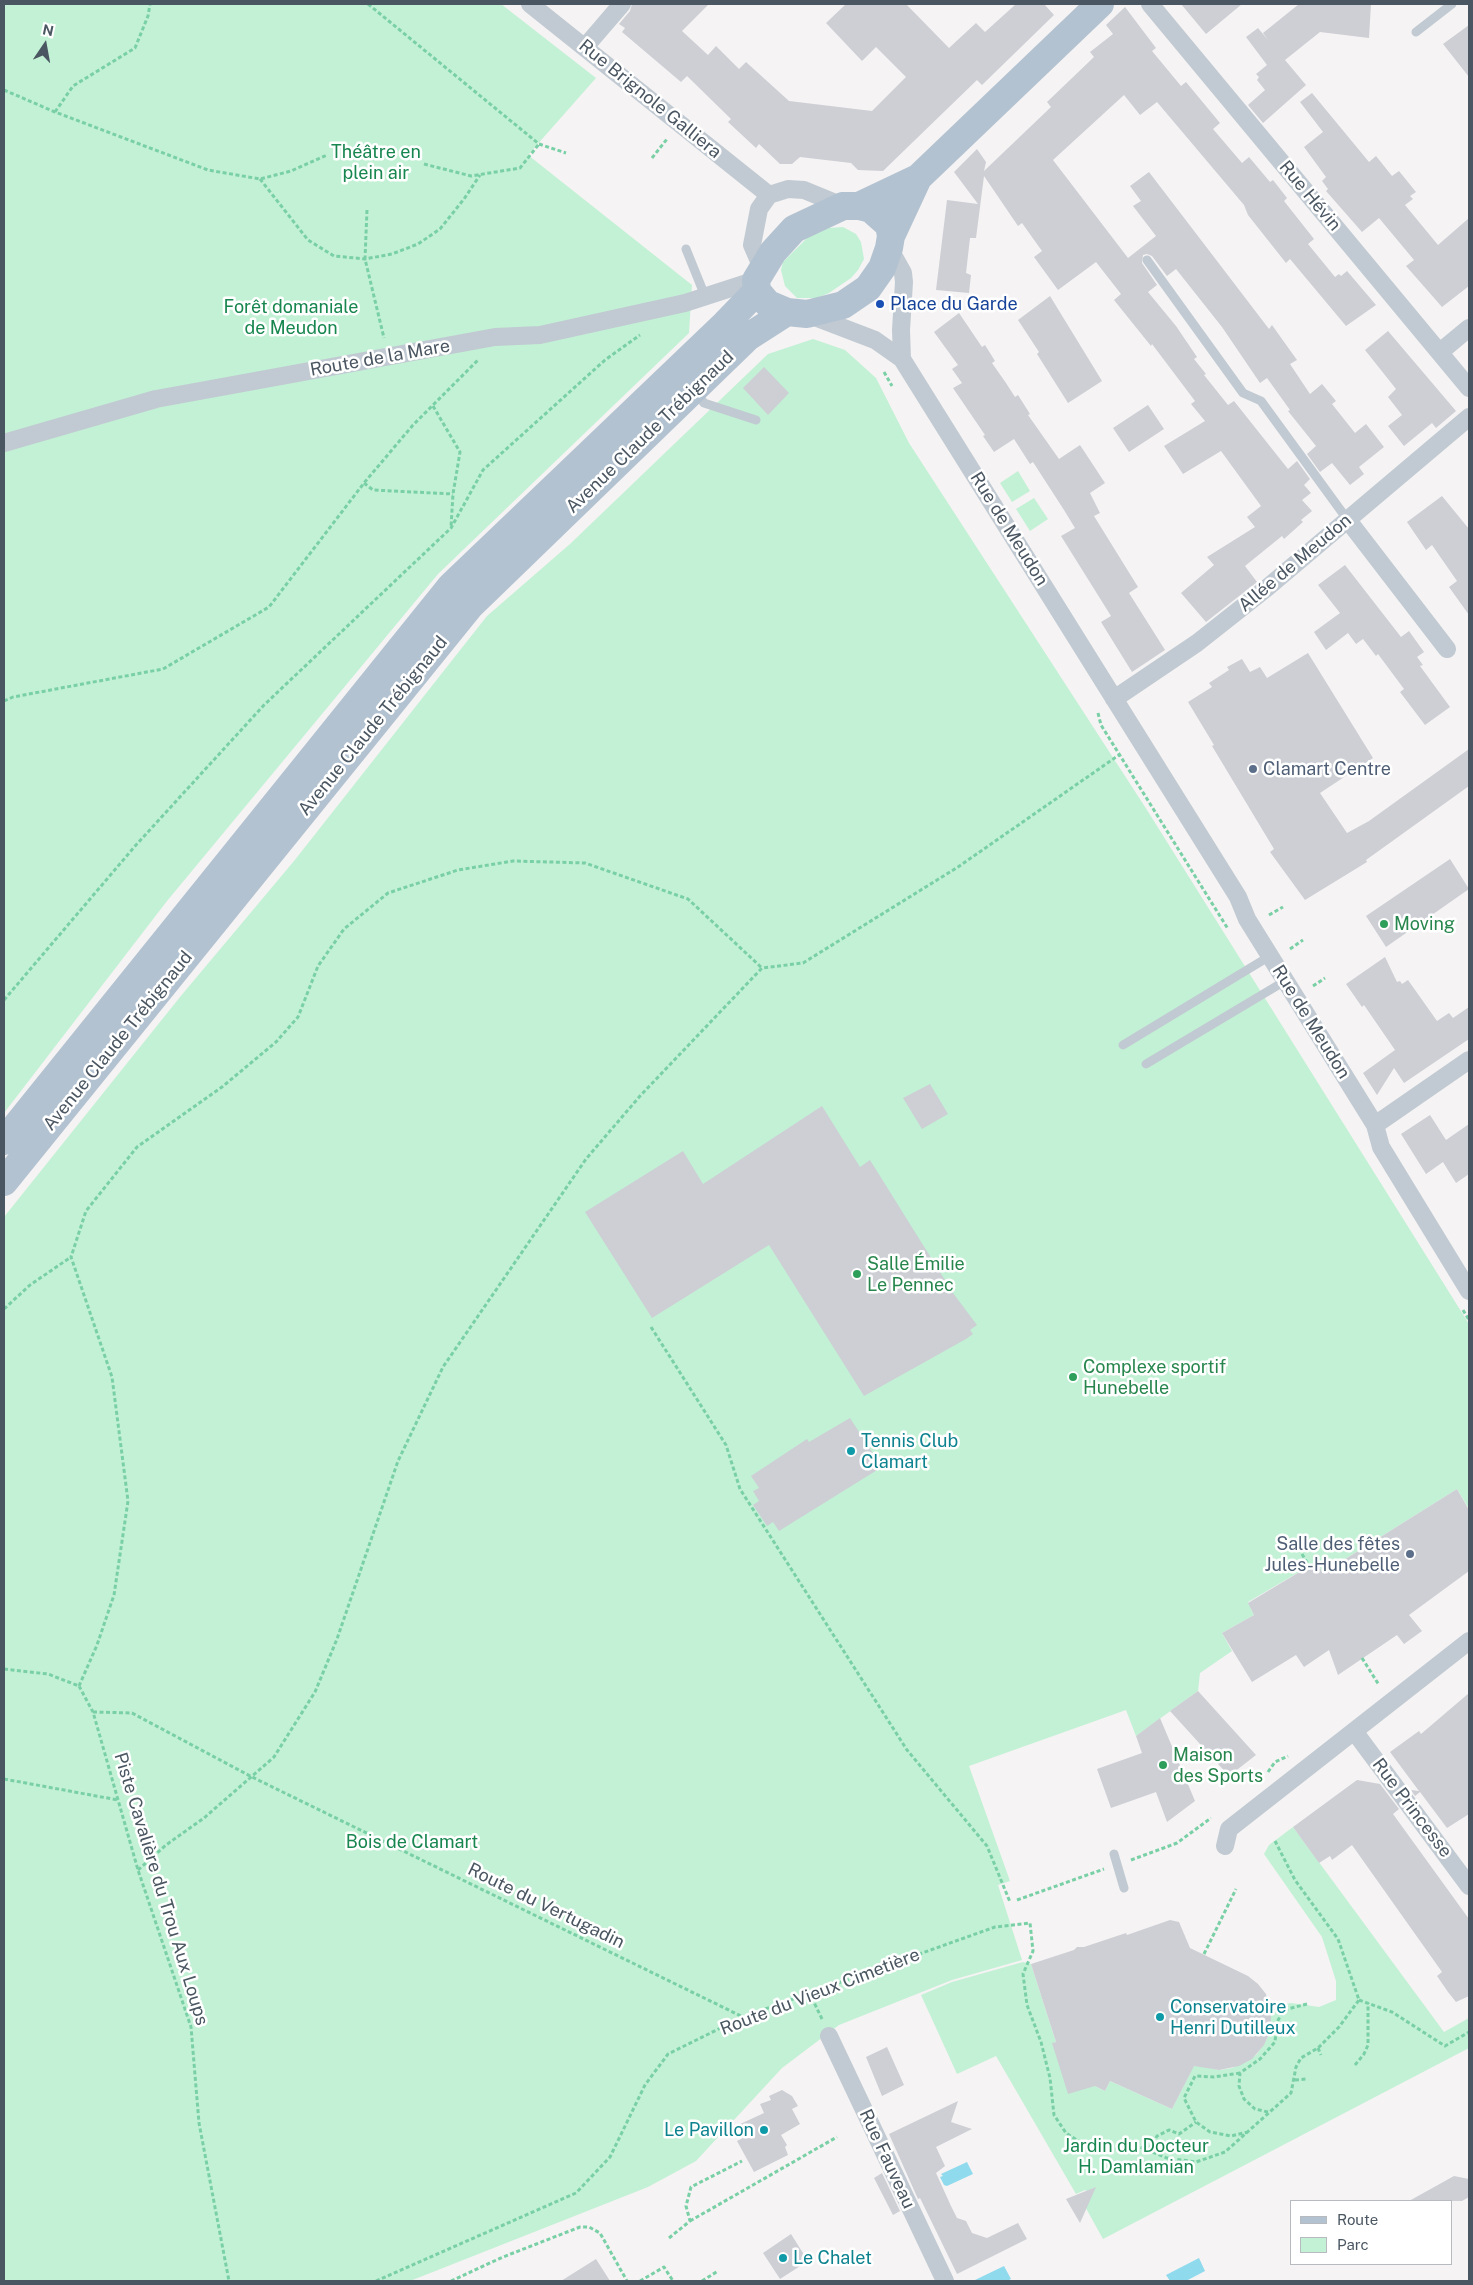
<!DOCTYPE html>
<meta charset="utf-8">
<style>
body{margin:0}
#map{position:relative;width:1473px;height:2285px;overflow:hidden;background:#f5f3f3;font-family:"Public Sans",sans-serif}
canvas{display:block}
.frame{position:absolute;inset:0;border:5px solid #4a5661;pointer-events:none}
.legend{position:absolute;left:1290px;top:2200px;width:162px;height:65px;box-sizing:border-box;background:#fff;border:1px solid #b7bbc0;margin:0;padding:6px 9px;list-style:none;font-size:15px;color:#4a5661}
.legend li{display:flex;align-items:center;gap:10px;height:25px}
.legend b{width:25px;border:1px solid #b7bbc0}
.north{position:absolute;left:20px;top:20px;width:50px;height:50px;-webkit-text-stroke:4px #fff;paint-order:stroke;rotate:12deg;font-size:14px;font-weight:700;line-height:20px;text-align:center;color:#4a5661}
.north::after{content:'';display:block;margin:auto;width:18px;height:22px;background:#4a5661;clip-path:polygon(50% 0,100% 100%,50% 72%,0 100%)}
</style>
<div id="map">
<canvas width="1473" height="2285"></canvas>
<div class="frame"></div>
<ul class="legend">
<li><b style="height:6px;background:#b3c2d1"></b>Route</li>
<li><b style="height:14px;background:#c3f1d5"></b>Parc</li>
</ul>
<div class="north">N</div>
</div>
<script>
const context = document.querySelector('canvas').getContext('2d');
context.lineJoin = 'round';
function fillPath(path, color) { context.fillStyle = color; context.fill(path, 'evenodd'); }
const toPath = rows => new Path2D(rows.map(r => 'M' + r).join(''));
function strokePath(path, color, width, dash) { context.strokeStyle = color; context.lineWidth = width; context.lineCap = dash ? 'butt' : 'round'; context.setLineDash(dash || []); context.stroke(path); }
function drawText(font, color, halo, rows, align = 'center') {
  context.font = font + ' "Public Sans",sans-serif'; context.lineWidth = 5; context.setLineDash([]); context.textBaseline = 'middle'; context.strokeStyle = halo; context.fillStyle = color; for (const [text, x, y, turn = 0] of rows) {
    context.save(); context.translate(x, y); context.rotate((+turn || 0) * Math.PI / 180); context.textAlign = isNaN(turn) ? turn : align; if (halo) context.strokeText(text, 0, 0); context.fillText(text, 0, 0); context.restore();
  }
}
fillPath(toPath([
 [4,4,501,4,596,78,528,155,692,285,689,333,438,574,167,901,4,1113],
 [843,227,856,234,861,242,864,259,858,270,851,278,829,293,817,298,797,298,785,286,781,270,783,262,808,237,829,228],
 [813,339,845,350,876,378,909,443,1147,810,1469,1324,1469,1509,1457,1489,1323,1573,1316,1562,1248,1602,1254,1615,1222,1633,1232,1651,1200,1673,1198,1691,1136,1736,1126,1710,969,1766,1010,1881,998,1885,1022,1960,952,1980,839,2025,782,2068,696,2161,648,2187,410,2281,4,2281,4,1217,180,997,294,861,487,616,570,544,768,354],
 [1018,471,1030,491,1012,502,1000,483],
 [1034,498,1048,519,1030,531,1016,509],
 [1293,1827,1444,2032,1469,2018,1469,2048,1103,2239,1082,2201,1089,2192,1085,2190,1076,2194,996,2056,957,2074,921,1995,952,1982,1023,1962,1031,1964,1056,2042,1053,2043,1095,2086,1105,2091,1110,2081,1172,2109,1194,2065,1219,2070,1232,2068,1249,2060,1257,2054,1268,2037,1271,2013,1278,2005,1291,2003,1319,2007,1336,2000,1336,1981,1322,1937,1264,1854,1269,1845]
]), '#c3f1d5');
fillPath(toPath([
 [967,2162,973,2174,947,2186,944,2185,940,2177,943,2176,941,2174],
 [1199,2258,1205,2271,1186,2281,1170,2281,1166,2275],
 [1004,2266,1011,2279,1007,2281,975,2280]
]), '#90daee');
fillPath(toPath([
 [632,4,709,4,682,31,708,55,716,46,739,69,746,62,789,101,872,111,906,77,876,47,862,61,826,23,846,4,906,4,949,48,976,23,985,32,1016,4,1044,4,1054,15,982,85,977,80,883,171,858,170,851,163,800,157,792,164,780,164,759,144,756,148,728,122,731,119,687,76,681,82,622,32,625,28,619,24,630,11],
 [1181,4,1242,4,1206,34],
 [1299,4,1371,4,1369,38,1320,32,1285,60,1306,85,1263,123,1248,105,1265,90,1257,80,1259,77,1256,74,1267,65,1246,37,1258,28,1268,40,1263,33],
 [1125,7,1156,48,1152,51,1181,86,1186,82,1220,123,1213,129,1242,163,1249,157,1270,182,1273,180,1287,198,1284,201,1314,239,1308,244,1335,277,1339,274,1341,276,1347,271,1376,305,1346,326,1290,259,1286,263,1248,215,1244,205,1157,102,1140,115,1124,95,1053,160,1128,258,1156,236,1133,206,1141,201,1130,186,1149,172,1269,329,1272,325,1297,360,1290,364,1310,394,1322,384,1336,401,1332,404,1355,433,1366,424,1384,447,1359,467,1364,474,1350,485,1332,463,1320,472,1307,454,1316,446,1288,411,1290,410,1267,378,1260,383,1222,327,1176,269,1167,276,1152,256,1147,254,1143,255,1142,263,1157,285,1148,292,1176,326,1197,357,1194,359,1206,374,1204,375,1228,405,1234,401,1288,469,1297,461,1310,479,1304,485,1311,493,1302,500,1312,511,1301,520,1303,522,1284,539,1282,536,1245,566,1257,582,1206,622,1181,593,1214,565,1207,557,1255,527,1247,517,1261,506,1221,451,1183,474,1177,465,1164,446,1205,421,1191,404,1195,401,1152,344,1151,346,1114,300,1121,294,1096,262,1058,290,1034,257,1042,251,1022,223,1018,226,984,176,976,238,970,238,966,273,971,275,969,293,936,290,947,200,978,204,954,172,977,149,986,162,984,171,1051,107,1047,102,1094,57,1090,52,1113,34,1106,25],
 [1469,25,1469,77,1443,44],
 [1312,93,1369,162,1376,156,1392,176,1399,171,1416,192,1410,196,1413,199,1405,205,1438,245,1469,218,1469,286,1442,307,1406,266,1414,260,1379,218,1362,232,1326,191,1328,189,1322,181,1326,177,1304,147,1323,132,1300,102],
 [1050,296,1102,381,1068,403,1037,354,1039,352,1018,320],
 [959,313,982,347,985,345,995,361,992,363,1006,383,1015,397,1018,395,1030,414,1028,415,1059,459,1080,445,1105,483,1090,493,1100,513,1094,516,1138,587,1129,593,1165,650,1132,672,1101,622,1111,616,1061,536,1075,528,1064,510,1033,462,1030,464,1014,439,994,452,983,436,985,435,953,388,962,383,952,369,958,365,934,332],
 [1388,331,1456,411,1436,428,1432,423,1404,446,1388,426,1402,415,1388,397,1396,389,1365,350],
 [764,367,789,393,768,415,743,388],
 [1148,405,1164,429,1129,452,1113,428],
 [1442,496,1469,529,1469,615,1449,587,1457,581,1432,545,1426,550,1407,522],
 [1345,565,1401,637,1409,631,1424,652,1417,657,1423,665,1420,666,1450,707,1425,725,1400,692,1404,689,1378,654,1376,656,1363,639,1356,644,1348,633,1326,650,1314,632,1340,613,1318,585],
 [1308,653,1373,758,1320,793,1347,833,1369,821,1469,749,1469,786,1366,860,1367,862,1305,900,1270,852,1274,849,1212,746,1214,745,1188,702,1212,687,1209,683,1229,670,1227,667,1242,659,1250,672,1260,667,1267,678],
 [1450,859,1469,889,1386,947,1366,916],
 [1385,957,1397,982,1400,981,1402,984,1408,980,1437,1021,1449,1013,1453,1018,1469,1007,1469,1039,1404,1083,1394,1068,1377,1095,1363,1073,1395,1050,1364,1005,1362,1007,1346,984],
 [930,1084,948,1114,922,1129,903,1098],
 [822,1106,860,1167,870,1160,953,1293,977,1325,970,1330,973,1334,966,1339,864,1396,769,1245,652,1318,585,1212,683,1151,703,1184],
 [1430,1115,1446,1140,1469,1124,1469,1174,1456,1183,1443,1162,1426,1174,1401,1134],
 [850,1418,882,1467,779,1531,773,1522,767,1526,753,1505,759,1501,753,1491,759,1488,751,1476,807,1439,809,1442],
 [1457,1489,1469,1510,1469,1571,1409,1615,1422,1631,1404,1644,1397,1635,1338,1675,1329,1650,1304,1667,1296,1655,1252,1682,1222,1633,1254,1615,1248,1603,1316,1562,1323,1573],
 [1198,1691,1256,1755,1229,1776,1170,1711],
 [1469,1693,1469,1814,1447,1828,1420,1792,1415,1796,1411,1790,1419,1791,1390,1752,1419,1731,1421,1734],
 [1160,1718,1195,1801,1167,1822,1156,1792,1111,1808,1097,1769,1142,1753,1136,1736],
 [1357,1780,1380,1784,1399,1809,1393,1814,1469,1919,1469,1996,1456,2002,1448,1992,1437,1976,1442,1972,1352,1845,1332,1860,1330,1856,1319,1863,1293,1827],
 [1170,1920,1179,1922,1190,1948,1248,1976,1258,1984,1266,1994,1271,2013,1271,2030,1264,2045,1252,2059,1239,2066,1219,2070,1194,2066,1172,2109,1110,2081,1105,2091,1095,2086,1068,2094,1052,2043,1056,2042,1031,1964,1074,1950,1077,1947,1084,1947,1126,1933,1127,1935],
 [887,2047,904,2085,882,2096,866,2057],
 [782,2090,792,2096,798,2106,792,2109,800,2124,781,2135,787,2145,785,2147,788,2155,754,2172,737,2141,743,2138,736,2126,764,2113,760,2104,771,2100,769,2096],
 [958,2101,951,2122,972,2129,936,2147,945,2166,936,2173,951,2206,957,2218,966,2221,972,2233,987,2238,1018,2223,1027,2239,957,2274,920,2198,918,2199,889,2134],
 [882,2173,900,2211,893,2215,874,2178],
 [1454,2176,1469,2179,1469,2197,1462,2201,1409,2201],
 [1096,2187,1080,2223,1066,2199],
 [791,2234,808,2261,780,2279,763,2253],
 [596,2259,610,2281,561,2281]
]), '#cdcfd5');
strokePath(toPath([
 [368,4,539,144,566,153],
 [4,90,55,112,208,170,260,179,291,171,327,155],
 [55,112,73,86,135,48,148,16,150,4],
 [652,158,667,139],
 [424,164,471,176,520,168,539,144],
 [260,179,308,240,334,256,365,259,392,254,418,244,440,229,464,199,480,175],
 [367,210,365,259,384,338],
 [884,372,892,386],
 [433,406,460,452,453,494,451,527],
 [364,483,373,490,453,494],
 [4,701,13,697,163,669,269,607,364,483,413,425,478,360],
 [1098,713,1101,725,1228,929],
 [1269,915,1283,907],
 [1290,949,1303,940],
 [1313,986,1325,978],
 [4,1000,136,845,264,705,451,528,483,470,605,360,640,335],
 [4,1309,30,1285,71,1257],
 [1463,1310,1469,1320],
 [651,1327,726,1445,740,1489,907,1750,987,1846,1010,1902],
 [1302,1554,1309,1566],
 [1362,1658,1379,1685],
 [4,1669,48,1674,79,1686],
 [79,1686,97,1645,114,1595,128,1501,112,1377,71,1257,86,1211,137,1147,222,1087,276,1042,298,1017,318,966,344,929,388,893,458,870,513,861,585,863,688,899,762,968],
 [79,1686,93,1712,138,1870,191,2027,199,2123,229,2281],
 [93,1712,132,1713,252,1777,743,2017],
 [1268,1772,1275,1762,1288,1756],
 [4,1779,118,1800],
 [1275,1841,1295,1880,1338,1939,1359,2000],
 [1131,1860,1177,1843,1211,1818],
 [138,1870,166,1845,204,1818,274,1757,315,1692,337,1639,398,1461,443,1367,586,1159,640,1096,762,968,803,963,958,867,1119,755],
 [1017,1900,1104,1869],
 [1204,1954,1236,1889],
 [809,1992,822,2019],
 [1359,2000,1392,2012,1445,2046,1469,2032],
 [1318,2048,1321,2055],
 [1355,2065,1364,2054,1368,2045,1368,2003],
 [1240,2073,1214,2077,1195,2076,1184,2098,1196,2122,1210,2132,1231,2136,1248,2132],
 [1295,2080,1306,2079],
 [1268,2112,1255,2109,1244,2099,1239,2086,1240,2073,1260,2059,1275,2042,1277,2022,1284,2010,1307,2004],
 [1149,2149,1157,2136,1169,2130,1179,2134,1196,2122],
 [690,2221,837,2137],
 [669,2238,690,2221,686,2206,691,2187,742,2161],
 [376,2281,576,2193,610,2157,645,2085,668,2054,743,2017,995,1927,1030,1923,1033,1951,1023,1974,1027,2005,1041,2042,1050,2078,1054,2115,1066,2133,1086,2146,1115,2149,1135,2145,1167,2158,1196,2162,1225,2152,1291,2093,1296,2067,1301,2058,1318,2048,1339,2027,1359,2000],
 [451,2281,503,2257,580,2227,589,2227,600,2233,627,2281],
 [640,2281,664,2267,673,2281],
 [702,2281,718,2271]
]), '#7ad0a6', 3, [4, 2.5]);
strokePath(toPath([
 [1416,32,1452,4],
 [686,249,705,296],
 [1147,260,1243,393,1261,401,1347,519],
 [696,392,704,403,756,420],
 [1123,1045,1270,956],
 [1146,1064,1285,981],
 [1114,1854,1124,1888]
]), '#c1cad2', 9);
strokePath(toPath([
 [530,4,769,195],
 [1150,4,1469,388],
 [585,47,622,4],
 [889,248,903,273,904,282,901,330,902,359],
 [762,268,752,245,759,209,769,195,788,189,804,190,843,206],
 [807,314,875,340,902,359,1238,897,1247,919,1375,1125,1381,1147,1469,1291],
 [1440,352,1469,328],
 [4,443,156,399,495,337,540,335,685,303,756,280],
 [1347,519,1447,649],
 [1114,699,1197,643,1268,587,1469,417],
 [1375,1125,1469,1060],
 [1354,1731,1469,1886],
 [1225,1846,1229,1829,1469,1641],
 [829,2036,945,2281]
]), '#c1cad2', 18);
strokePath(toPath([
 [843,206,859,206,871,209,889,225,891,236,889,248,882,268,868,288,843,305,807,314,787,312,768,304,757,291,756,280,773,252,794,229,843,206],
 [859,206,918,178,1100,4],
 [891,236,918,178],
 [4,1141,451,586,725,324,757,291],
 [4,1182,470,606,748,337,787,312]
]), '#b3c2d1', 28);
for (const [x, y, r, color] of [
 [880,304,5,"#1a4fb4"],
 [1253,769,5,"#5c6f8a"],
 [1384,924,5,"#2e9e5b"],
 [857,1274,5,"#2e9e5b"],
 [1073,1377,5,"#2e9e5b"],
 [851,1451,5,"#0f9aa8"],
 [1410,1554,5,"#5c6f8a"],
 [1163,1765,5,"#2e9e5b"],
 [1160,2017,5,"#0f9aa8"],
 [764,2130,5,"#0f9aa8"],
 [783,2258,5,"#0f9aa8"]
]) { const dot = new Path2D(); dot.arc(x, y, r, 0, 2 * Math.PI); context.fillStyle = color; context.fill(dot); strokePath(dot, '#fff', 2); }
drawText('18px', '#4a5661', '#fff', [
 ["Rue Brignole Galliera",650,99,39],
 ["Rue Hévin",1310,196,50],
 ["Route de la Mare",380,358,-10],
 ["Avenue Claude Trébignaud",650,432,-44],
 ["Rue de Meudon",1009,529,58],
 ["Allée de Meudon",1295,563,-40],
 ["Avenue Claude Trébignaud",373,726,-51],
 ["Rue de Meudon",1311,1022,58],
 ["Avenue Claude Trébignaud",118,1041,-51],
 ["Rue Princesse",1412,1808,53],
 ["Piste Cavalière du Trou Aux Loups",161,1889,73],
 ["Route du Vertugadin",546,1906,26],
 ["Route du Vieux Cimetière",820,1992,-21],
 ["Rue Fauveau",887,2159,65]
]);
drawText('18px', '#17864f', '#fff', [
 ["Théâtre en",376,152],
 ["plein air",376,173],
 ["Forêt domaniale",291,307],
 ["de Meudon",291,328],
 ["Bois de Clamart",412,1842],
 ["Jardin du Docteur",1136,2146],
 ["H. Damlamian",1136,2167]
]);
drawText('18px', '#164399', '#fff', [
 ["Place du Garde",890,304]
], 'left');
drawText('18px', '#4e5e75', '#fff', [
 ["Clamart Centre",1263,769],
 ["Salle des fêtes",1400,1544,"right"],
 ["Jules-Hunebelle",1400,1565,"right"]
], 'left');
drawText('18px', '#27864d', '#fff', [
 ["Moving",1394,924],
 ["Salle Émilie",867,1264],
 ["Le Pennec",867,1285],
 ["Complexe sportif",1083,1367],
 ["Hunebelle",1083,1388],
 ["Maison",1173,1755],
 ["des Sports",1173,1776]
], 'left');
drawText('18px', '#0d838f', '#fff', [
 ["Tennis Club",861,1441],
 ["Clamart",861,1462],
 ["Conservatoire",1170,2007],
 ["Henri Dutilleux",1170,2028],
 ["Le Pavillon",754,2130,"right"],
 ["Le Chalet",793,2258]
], 'left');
</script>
